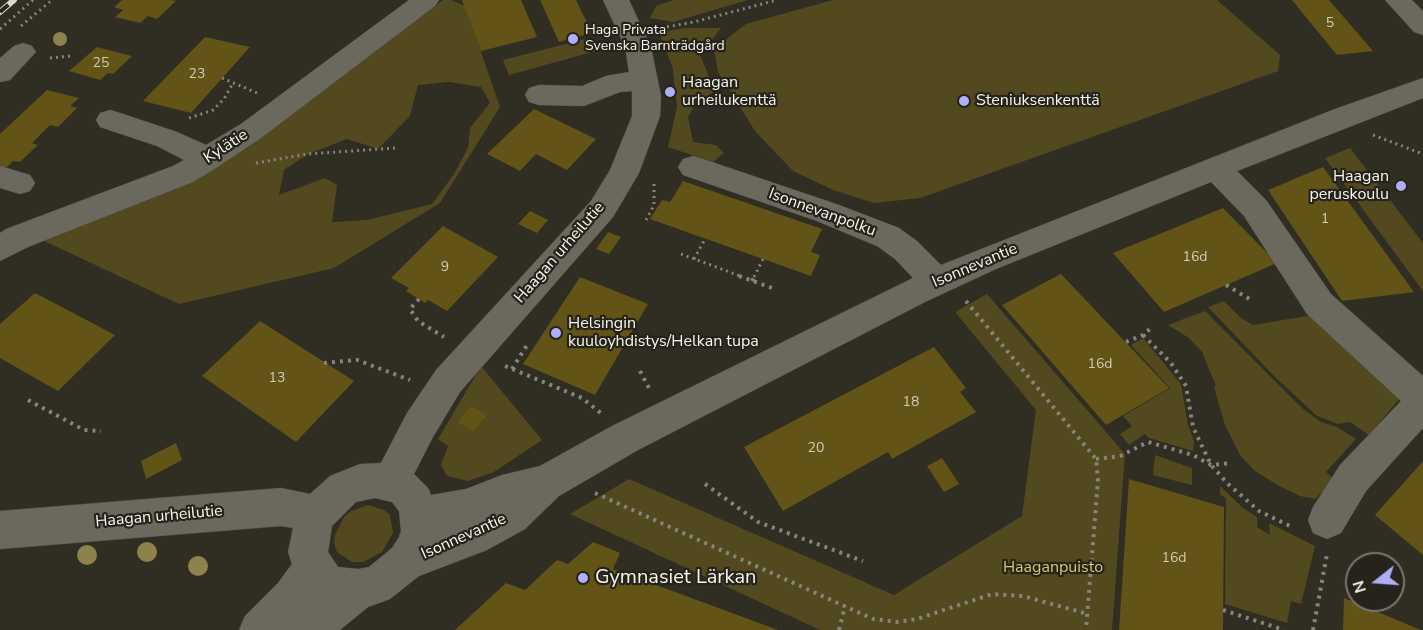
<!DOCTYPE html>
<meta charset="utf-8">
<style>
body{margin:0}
#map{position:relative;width:1423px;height:630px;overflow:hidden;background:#302d23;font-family:"Nunito Sans",sans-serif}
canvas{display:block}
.north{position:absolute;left:1345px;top:552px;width:60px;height:60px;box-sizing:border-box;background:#26241a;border:2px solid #79776e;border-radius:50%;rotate:253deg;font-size:16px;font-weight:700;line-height:24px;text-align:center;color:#f5f4ed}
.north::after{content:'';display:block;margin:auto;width:21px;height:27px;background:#afaefa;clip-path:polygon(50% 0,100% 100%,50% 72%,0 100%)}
</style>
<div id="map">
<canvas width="1423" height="630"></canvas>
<div class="north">N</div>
</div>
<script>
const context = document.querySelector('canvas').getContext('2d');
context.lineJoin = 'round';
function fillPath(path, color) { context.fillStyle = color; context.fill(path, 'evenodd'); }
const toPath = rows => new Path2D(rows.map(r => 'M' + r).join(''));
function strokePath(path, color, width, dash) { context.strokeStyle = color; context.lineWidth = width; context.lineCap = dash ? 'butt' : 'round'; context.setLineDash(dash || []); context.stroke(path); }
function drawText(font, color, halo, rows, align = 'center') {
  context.font = font + ' "Nunito Sans",sans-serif'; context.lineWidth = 4.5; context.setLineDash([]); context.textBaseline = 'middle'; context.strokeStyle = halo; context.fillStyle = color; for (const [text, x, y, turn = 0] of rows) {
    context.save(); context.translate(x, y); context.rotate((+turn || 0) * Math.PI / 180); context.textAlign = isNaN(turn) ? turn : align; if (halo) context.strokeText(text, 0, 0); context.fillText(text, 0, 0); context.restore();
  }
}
fillPath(toPath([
 [443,0,451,0,465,6,500,107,440,203,334,268,179,304,44,241,258,139],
 [449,82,481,87,490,103,470,128,468,148,454,174,432,204,367,220,332,222,337,185,325,178,279,195,284,170,308,154,347,139,378,149,410,116,418,85],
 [674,0,748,0,673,22,650,18,656,6],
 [833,0,1217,0,1280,55,1278,71,920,198,874,203,833,190,793,171,755,131,718,72,714,49,746,24],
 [685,28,721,28,700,55,715,91,694,106,688,117,693,142,716,145,724,153,713,162,668,147,677,107,673,69,659,32],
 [589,38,596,51,509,75,503,60],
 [1350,148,1423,243,1423,291,1325,158],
 [987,294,1125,454,1112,630,820,630,570,514,629,479,894,595,1022,516,1036,410,955,312],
 [1224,301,1241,318,1253,325,1307,316,1325,319,1400,398,1369,435,1350,422,1338,424,1317,416,1274,376,1208,307],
 [1205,311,1303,409,1321,422,1337,427,1356,439,1326,472,1335,480,1315,499,1300,496,1279,486,1255,471,1240,455,1225,425,1214,387,1216,386,1202,352,1189,338,1168,325],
 [1143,338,1181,384,1188,425,1194,441,1193,451,1149,438,1145,434,1129,445,1120,434,1132,426,1123,416,1170,388,1131,345],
 [481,366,542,440,494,472,468,481,447,476,441,465,448,446,438,439],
 [1155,455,1192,468,1192,485,1153,475],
 [1220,486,1243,508,1257,517,1257,527,1270,535,1269,523,1315,546,1301,604,1291,601,1287,623,1225,604,1226,498,1220,495],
 [368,505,384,510,390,515,393,533,382,552,363,562,352,562,337,552,334,543,335,535,344,517,351,511]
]), '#53491e');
fillPath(toPath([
 [122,0,171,0,176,1,157,19,148,16,140,23,115,17,123,10,114,7],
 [462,0,521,0,537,37,481,51],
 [540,0,576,0,592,33,559,42],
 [1292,0,1329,0,1373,51,1337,55],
 [205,37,250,47,191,113,143,101],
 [97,47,132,56,113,74,108,73,100,80,69,71],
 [47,90,79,98,70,106,77,108,58,127,50,125,32,143,38,145,20,162,13,161,3,171,0,171,0,134],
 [534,109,596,139,567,170,536,154,520,171,487,154],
 [1323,167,1414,292,1342,301,1268,190],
 [683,181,822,229,811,252,820,255,811,276,650,219,662,200,670,202],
 [1223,208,1277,263,1164,312,1113,253],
 [530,211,548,220,537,233,518,224],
 [443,226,498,257,447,311,428,300,425,303,406,291,409,288,391,278],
 [608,232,621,237,609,254,596,249],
 [1061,274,1169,388,1106,425,1002,305],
 [580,277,648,304,595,395,523,364],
 [35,293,115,335,58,391,0,358,0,324],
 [260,321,354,381,296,442,202,376],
 [934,347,966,388,960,392,976,412,892,459,888,452,783,511,744,447],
 [471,406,487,415,473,432,458,422],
 [176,443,182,460,146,479,141,461],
 [942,458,959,484,944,492,927,466],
 [1423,461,1423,555,1375,515],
 [1129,479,1224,507,1223,630,1119,630],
 [593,542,620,553,613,569,778,630,455,630,506,583,525,590,557,560,568,564],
 [1344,598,1421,630,1343,630]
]), '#615416');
const minor = toPath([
 [409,0,439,0,435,6,261,138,213,170,193,182,28,247,0,261,0,233,6,229,173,166,184,160,157,146,100,127,96,120,100,113,110,110,120,113,177,132,206,145,241,124,409,0],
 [603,0,629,0,651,47,661,96,660,116,639,173,613,217,460,392,433,437,414,474,428,488,431,495,466,489,502,475,540,466,612,426,913,278,895,259,877,246,817,221,683,175,678,167,683,159,693,156,703,159,839,205,899,228,917,241,941,265,1335,109,1423,78,1423,98,1237,171,1266,200,1331,294,1423,376,1423,428,1366,491,1341,533,1327,539,1313,533,1308,520,1313,507,1340,465,1401,401,1307,314,1244,216,1211,182,996,269,925,302,638,450,559,496,525,529,487,550,419,576,390,599,368,607,340,630,239,630,245,616,278,583,292,564,288,552,293,528,281,526,0,549,0,511,281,488,310,494,330,476,360,464,381,463,407,413,436,370,591,201,610,170,632,116,632,91,620,92,584,106,539,105,529,102,525,95,529,88,539,85,582,86,606,76,629,72,625,47,603,0],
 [375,498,392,502,399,511,401,531,399,537,392,548,369,567,358,569,338,567,328,552,332,526,356,502,375,498],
 [1385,0,1412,0,1423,11,1423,35,1414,32,1385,0],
 [23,43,32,46,36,52,10,80,0,82,0,58,14,46,23,43],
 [0,166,30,175,35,183,30,191,20,194,0,188,0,166]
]);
strokePath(minor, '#4d4b42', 1);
strokePath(toPath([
 [21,26,52,0],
 [661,28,694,22,777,0],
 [0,29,33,0],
 [50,58,71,56],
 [222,78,257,93],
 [189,118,213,110,224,99,233,83],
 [1373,135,1423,154],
 [256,163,308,154,395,148],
 [646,220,654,205,654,180],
 [681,254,743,277],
 [694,259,705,239],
 [754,277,763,259]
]), '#86847b', 3, [2, 4]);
strokePath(toPath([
 [739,276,772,288],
 [752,281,755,276],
 [1226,285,1253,301],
 [419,299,410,309,418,321,444,337],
 [966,301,1096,459,1098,480,1086,630],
 [1143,335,1171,363,1186,386,1193,427,1211,465,1228,484,1259,511,1292,527],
 [1126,342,1143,335,1150,329],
 [324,363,357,360,410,380],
 [505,366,582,398,602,414],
 [512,369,529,342],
 [640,371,650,390],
 [28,400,84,430,101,431],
 [1096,459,1120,456,1148,442,1193,455,1211,465,1231,463],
 [705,484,758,522,863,561],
 [595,493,873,619,897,622,917,619,992,594,1023,596,1088,614],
 [1223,610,1284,630],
 [839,630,845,606],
 [1313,630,1327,554]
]), '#86847b', 4, [3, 5]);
fillPath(minor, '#6b695d');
const rail = toPath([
 [0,12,14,0]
]);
strokePath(rail, '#d9d8d0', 6);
strokePath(rail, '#26241a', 4, [11]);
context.fillStyle = '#8d814c';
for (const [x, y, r] of [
 [60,39,7],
 [147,552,10],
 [87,555,10],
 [198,566,10]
]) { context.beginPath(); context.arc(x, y, r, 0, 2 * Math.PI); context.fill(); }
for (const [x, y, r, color] of [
 [573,39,6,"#afaefa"],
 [670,92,6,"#afaefa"],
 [964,101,6,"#afaefa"],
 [1401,186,6,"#afaefa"],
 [556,333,6,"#afaefa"],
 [583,578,6,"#afaefa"]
]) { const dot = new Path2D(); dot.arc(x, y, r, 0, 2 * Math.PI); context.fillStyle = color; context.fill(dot); strokePath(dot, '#26241a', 2); }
drawText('14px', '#d0ccb7', null, [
 ["5",1330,24],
 ["25",101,64],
 ["23",197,75],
 ["1",1325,220],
 ["16d",1195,258],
 ["9",445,268],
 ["16d",1100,365],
 ["13",277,379],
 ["18",911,403],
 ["20",816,449],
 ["16d",1174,559]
]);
drawText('14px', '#f5f4ed', '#26241a', [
 ["Haga Privata",585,31],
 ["Svenska Barnträdgård",585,47]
], 'left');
drawText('16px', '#f5f4ed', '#26241a', [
 ["Haagan",682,83],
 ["urheilukenttä",682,101],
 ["Steniuksenkenttä",976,101],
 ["Haagan",1389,177,"right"],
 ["peruskoulu",1389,195,"right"],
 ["Helsingin",568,324],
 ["kuuloyhdistys/Helkan tupa",568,342]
], 'left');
drawText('16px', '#f5f4ed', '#26241a', [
 ["Kylätie",226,147,-33],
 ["Isonnevanpolku",822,213,20],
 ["Haagan urheilutie",560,253,-49],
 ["Isonnevantie",975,266,-23],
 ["Haagan urheilutie",159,517,-5],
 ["Isonnevantie",464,537,-24]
]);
drawText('16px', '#d9c56d', '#26241a', [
 ["Haaganpuisto",1053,568]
]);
drawText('20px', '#f5f4ed', '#26241a', [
 ["Gymnasiet Lärkan",595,578]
], 'left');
</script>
